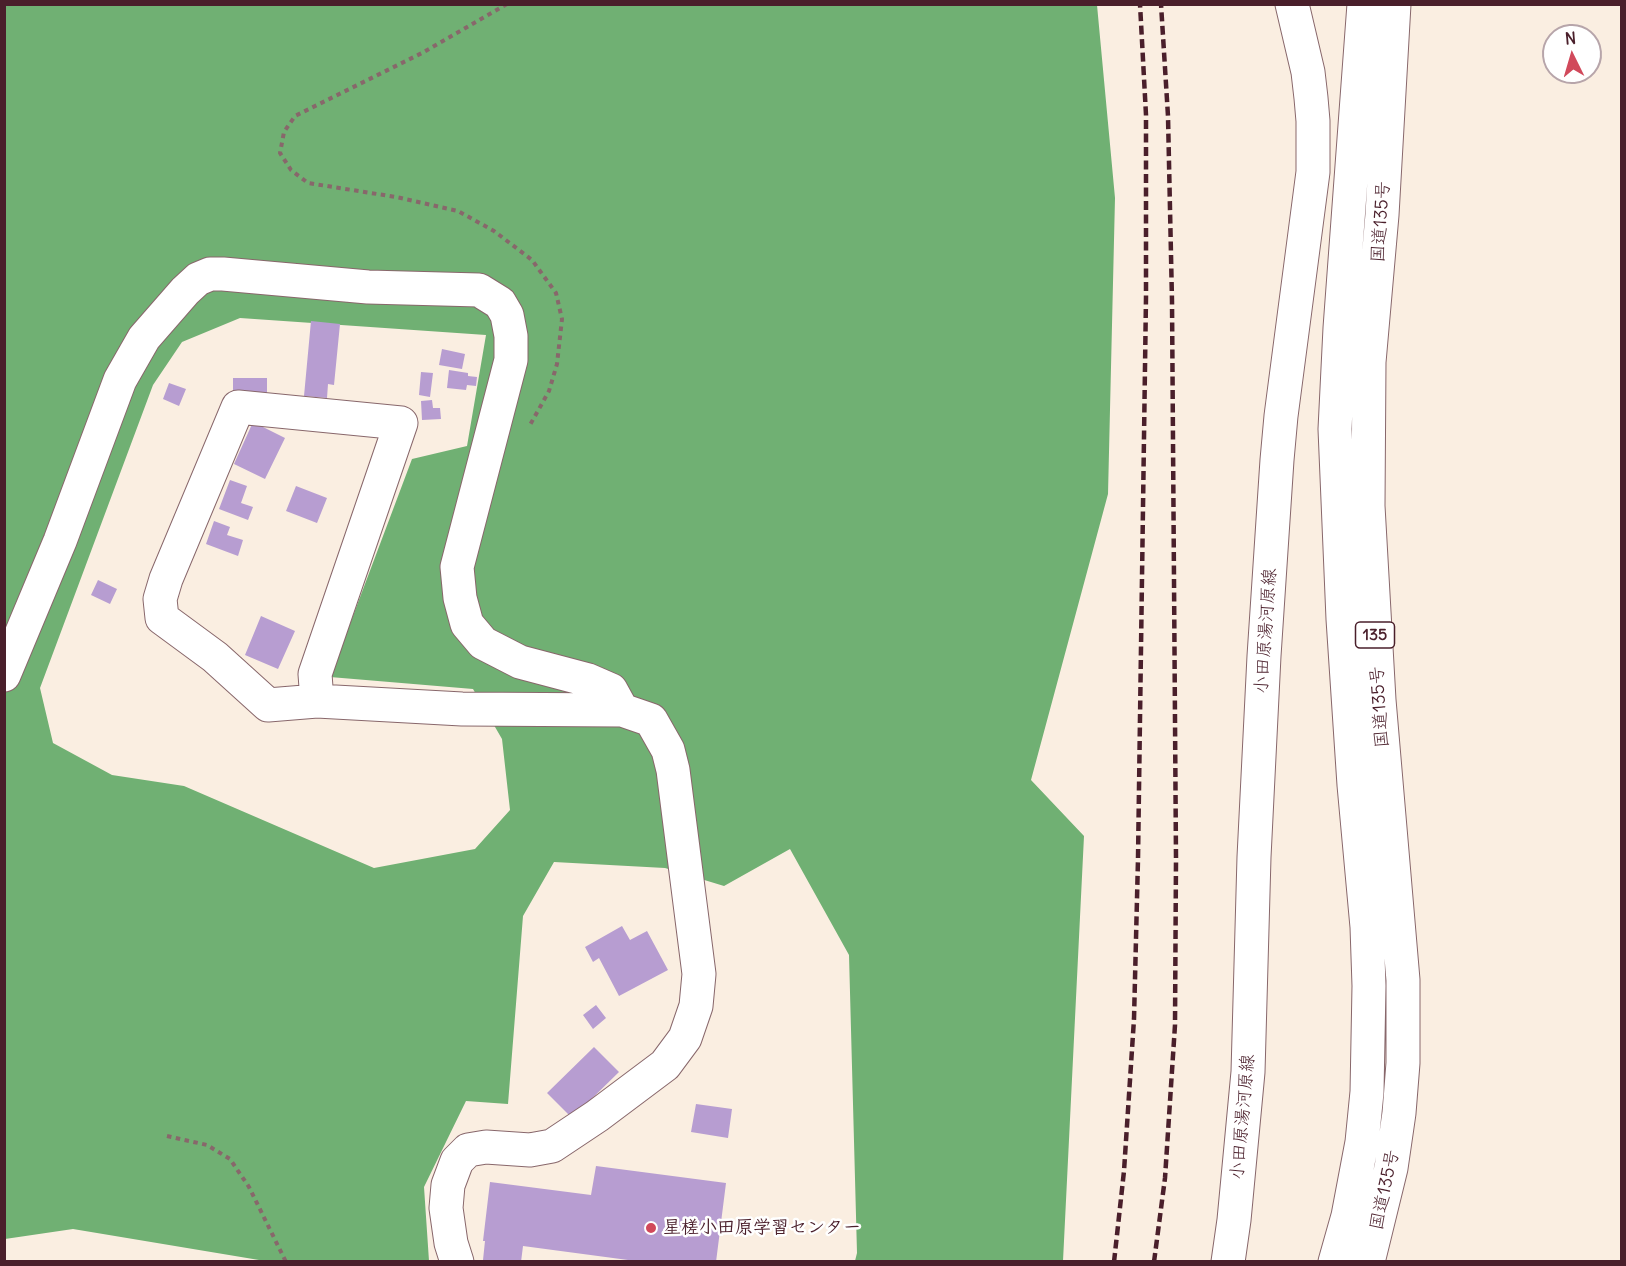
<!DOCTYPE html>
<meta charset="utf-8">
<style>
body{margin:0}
#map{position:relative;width:1626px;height:1266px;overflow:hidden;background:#faeee1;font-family:Delius,sans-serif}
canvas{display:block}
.frame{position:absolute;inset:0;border:6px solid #4a1f2b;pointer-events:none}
.north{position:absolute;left:1542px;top:24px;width:60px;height:60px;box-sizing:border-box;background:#fff;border:2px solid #b7a5aa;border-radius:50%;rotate:355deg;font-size:16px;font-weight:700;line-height:24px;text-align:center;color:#4a1f2b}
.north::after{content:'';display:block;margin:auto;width:21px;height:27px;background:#d1495b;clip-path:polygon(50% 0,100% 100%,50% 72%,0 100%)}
</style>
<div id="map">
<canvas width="1626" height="1266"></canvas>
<div class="frame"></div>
<div class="north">N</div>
</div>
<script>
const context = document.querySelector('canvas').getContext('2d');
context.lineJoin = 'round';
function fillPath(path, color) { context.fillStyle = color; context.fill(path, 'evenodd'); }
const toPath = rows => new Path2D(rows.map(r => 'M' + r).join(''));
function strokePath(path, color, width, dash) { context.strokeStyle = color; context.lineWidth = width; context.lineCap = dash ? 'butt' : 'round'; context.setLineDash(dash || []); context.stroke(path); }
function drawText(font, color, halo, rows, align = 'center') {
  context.font = font + ' Delius,"Klee One",sans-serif'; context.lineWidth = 5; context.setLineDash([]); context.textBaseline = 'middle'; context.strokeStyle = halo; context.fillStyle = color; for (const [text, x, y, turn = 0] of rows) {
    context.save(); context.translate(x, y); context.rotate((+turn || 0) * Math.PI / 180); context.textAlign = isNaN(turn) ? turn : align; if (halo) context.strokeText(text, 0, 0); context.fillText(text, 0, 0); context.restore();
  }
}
fillPath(toPath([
 [5,5,1097,5,1115,198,1108,494,1031,780,1084,836,1063,1261,855,1261,857,1253,849,955,790,849,724,886,665,868,554,862,523,916,508,1104,466,1101,424,1187,429,1261,265,1261,73,1229,5,1239],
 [240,318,486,335,467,446,412,459,330,677,473,689,502,739,510,810,475,849,374,868,184,786,112,775,53,743,40,688,153,385,182,342]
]), '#70b073');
fillPath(toPath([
 [311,321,340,324,334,385,328,384,327,398,304,396],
 [442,349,465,354,462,369,439,365],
 [449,370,468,373,468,376,477,377,476,386,467,385,466,390,447,388],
 [421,372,433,373,430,397,419,395],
 [233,378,267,378,267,393,233,393],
 [169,383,186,389,179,406,163,399],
 [432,400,433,408,440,408,441,419,422,420,421,401],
 [253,422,285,438,265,479,234,464],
 [230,480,247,486,241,503,253,507,248,520,219,509],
 [296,486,327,498,317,523,286,511],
 [214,521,230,527,227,535,243,540,238,556,206,544],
 [98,580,117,589,110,604,91,595],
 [261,616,295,631,278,669,245,655],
 [622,926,630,940,647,931,668,970,619,996,599,958,593,962,585,947],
 [596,1005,606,1018,593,1029,583,1015],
 [594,1047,619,1072,572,1118,547,1093],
 [696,1104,732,1109,728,1138,691,1132],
 [596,1166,726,1183,716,1262,643,1262,523,1246,521,1262,483,1260,485,1241,483,1241,490,1182,591,1195]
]), '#b79dd1');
const minor = toPath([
 [4,675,60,541,120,380,144,338,185,291,198,279,210,274,223,274,368,287,479,290,500,303,507,315,511,336,511,360,457,567,460,598,467,624,483,643,520,662,588,680,611,690,622,710,651,720,668,750,673,770,699,974,696,1006,685,1038,665,1065,597,1116,552,1146,530,1150,486,1147,468,1150,457,1161,448,1185,446,1208,451,1243,457,1262],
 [317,701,315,674,401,423,238,407,166,579,160,599,162,618,215,657,268,705,317,701,462,709,622,710]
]);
const major = toPath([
 [1228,1262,1234,1220,1248,1072,1254,857,1264,656,1277,460,1281,416,1313,172,1313,121,1311,98,1308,72,1292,4]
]);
const highway = toPath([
 [1335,1262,1348,1216,1362,1142,1367,1092,1369,986,1367,927,1354,785,1343,619,1335,429,1340,328,1364,4],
 [1368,1262,1391,1168,1399,1113,1403,1063,1403,980,1379,700,1368,506,1369,362,1382,215,1394,4]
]);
strokePath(minor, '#88676b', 35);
strokePath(major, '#88676b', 35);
strokePath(highway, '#88676b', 35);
strokePath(toPath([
 [507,4,422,53,295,116,284,132,280,153,291,170,308,183,396,197,458,211,494,231,532,260,556,293,562,319,557,364,549,391,530,425],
 [167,1136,207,1145,230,1159,249,1187,286,1262]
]), '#88676b', 4, [4.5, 4.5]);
strokePath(minor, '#fff', 33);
strokePath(major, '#fff', 33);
strokePath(highway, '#fff', 33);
strokePath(toPath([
 [1114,1262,1124,1171,1134,1019,1138,859,1146,297,1146,115,1140,4],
 [1154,1262,1165,1178,1175,1025,1176,859,1172,301,1168,116,1161,4]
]), '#4a1f2b', 4.5, [9, 4.5]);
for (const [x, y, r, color] of [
 [651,1228,6,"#d1495b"]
]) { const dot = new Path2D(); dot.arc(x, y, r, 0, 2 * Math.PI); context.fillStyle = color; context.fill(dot); strokePath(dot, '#fff', 2); }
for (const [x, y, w] of [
 [1375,635,39]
]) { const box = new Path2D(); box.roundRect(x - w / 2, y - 13, w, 26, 4.5); context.fillStyle = '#fff'; context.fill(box); strokePath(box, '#4a1f2b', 1.5); }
drawText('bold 16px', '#4a1f2b', null, [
 ["135",1375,635]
]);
drawText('18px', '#4a1f2b', '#fff', [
 ["国道135号",1381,222,-86],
 ["小田原湯河原線",1266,631,-86],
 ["国道135号",1380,707,-94],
 ["小田原湯河原線",1243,1117,-85],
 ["国道135号",1385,1190,-78]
]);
drawText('bold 18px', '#4a1f2b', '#fff', [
 ["星槎小田原学習センター",663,1228]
], 'left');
</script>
